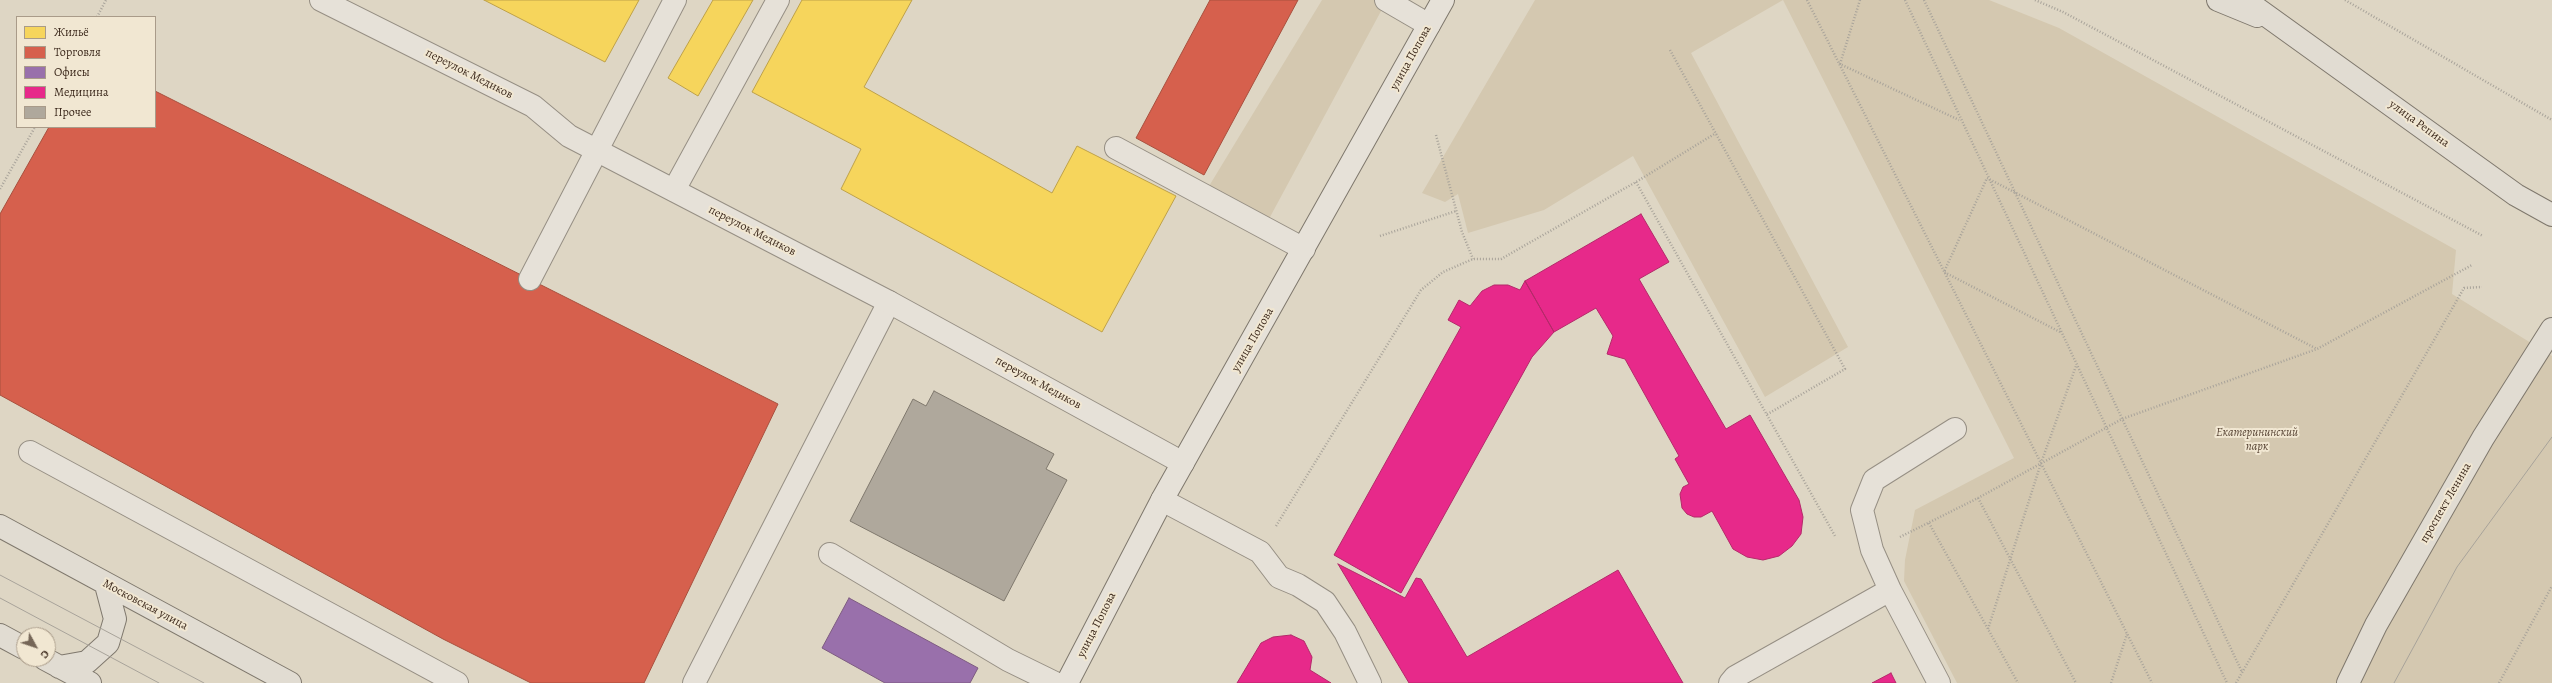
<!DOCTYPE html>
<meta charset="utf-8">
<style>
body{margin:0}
#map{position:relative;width:2552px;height:683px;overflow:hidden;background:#ded6c4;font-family:Alegreya,serif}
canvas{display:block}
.legend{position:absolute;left:16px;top:16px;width:140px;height:112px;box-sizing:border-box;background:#f1e7d2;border:1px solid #a99b89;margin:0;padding:5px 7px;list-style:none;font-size:12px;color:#3c291c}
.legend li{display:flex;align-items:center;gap:8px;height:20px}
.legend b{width:20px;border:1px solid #a99b89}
.north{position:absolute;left:16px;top:627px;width:40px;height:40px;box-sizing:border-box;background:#f1e7d2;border:1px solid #a99b89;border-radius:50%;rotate:130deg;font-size:11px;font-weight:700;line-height:16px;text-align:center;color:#3c291c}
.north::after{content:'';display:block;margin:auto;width:14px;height:18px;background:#756657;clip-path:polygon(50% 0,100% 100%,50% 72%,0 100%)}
</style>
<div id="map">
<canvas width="2552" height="683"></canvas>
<ul class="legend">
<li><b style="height:11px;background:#f6d55c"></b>Жильё</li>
<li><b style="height:11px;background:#d6604d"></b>Торговля</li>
<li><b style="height:11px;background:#9970ab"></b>Офисы</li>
<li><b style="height:11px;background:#e7298a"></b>Медицина</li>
<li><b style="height:11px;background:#afa89c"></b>Прочее</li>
</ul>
<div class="north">С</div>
</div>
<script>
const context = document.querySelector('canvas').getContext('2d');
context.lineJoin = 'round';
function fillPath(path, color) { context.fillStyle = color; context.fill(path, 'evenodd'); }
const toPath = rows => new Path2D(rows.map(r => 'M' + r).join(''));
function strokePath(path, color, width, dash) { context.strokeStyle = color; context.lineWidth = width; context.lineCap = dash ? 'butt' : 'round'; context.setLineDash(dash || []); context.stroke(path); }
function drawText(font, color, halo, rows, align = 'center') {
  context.font = font + ' Alegreya,serif'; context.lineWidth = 4; context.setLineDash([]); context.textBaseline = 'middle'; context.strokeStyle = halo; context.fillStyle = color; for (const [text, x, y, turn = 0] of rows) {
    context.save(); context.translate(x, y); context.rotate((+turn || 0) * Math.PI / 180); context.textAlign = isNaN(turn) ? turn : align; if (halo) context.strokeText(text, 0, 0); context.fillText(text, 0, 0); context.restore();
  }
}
fillPath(toPath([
 [1322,0,1387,0,1263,230,1203,196],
 [1535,0,1783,0,1691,53,1848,347,1765,397,1633,156,1544,210,1468,233,1458,194,1445,202,1422,193],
 [1783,0,1989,0,2059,28,2456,250,2452,294,2552,356,2552,683,1957,683,1904,581,1905,560,1915,510,2014,458]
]), '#d4c8b0');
const homes = toPath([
 [484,0,639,0,605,62,484,0],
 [713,0,753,0,698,96,668,78,713,0],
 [802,0,912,0,864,87,1052,193,1077,146,1176,196,1102,332,841,189,861,149,752,92,802,0]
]);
fillPath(homes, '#f6d55c');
strokePath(homes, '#bea149', 1);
const shops = toPath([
 [1210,0,1298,0,1204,175,1136,138,1210,0],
 [155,91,778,404,644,683,531,683,443,639,0,395,0,214,49,127,155,127,155,91]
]);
fillPath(shops, '#d6604d');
strokePath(shops, '#a8503e', 1);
const offices = toPath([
 [849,598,978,668,970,683,885,683,822,648,849,598]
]);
fillPath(offices, '#9970ab');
strokePath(offices, '#7d5b80', 1);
const health = toPath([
 [1641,214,1669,262,1639,279,1726,429,1750,415,1799,500,1803,517,1801,534,1792,546,1779,556,1763,560,1747,557,1733,549,1712,511,1701,517,1694,517,1687,514,1682,508,1680,494,1683,487,1689,484,1675,459,1679,456,1625,359,1607,354,1613,336,1596,308,1554,332,1525,281,1641,214],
 [1525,281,1554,332,1532,357,1401,593,1334,555,1461,327,1448,320,1459,300,1470,306,1482,291,1494,285,1508,285,1520,290,1525,281],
 [1338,564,1405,598,1416,578,1421,579,1467,657,1618,570,1683,683,1409,683,1338,564],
 [1291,635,1304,641,1312,657,1310,670,1331,683,1237,683,1261,643,1273,637,1291,635],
 [1891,673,1896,683,1872,683,1891,673]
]);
fillPath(health, '#e7298a');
strokePath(health, '#b42969', 1);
const building = toPath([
 [934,391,1054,454,1046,469,1067,480,1004,601,850,521,913,399,926,406,934,391]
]);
fillPath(building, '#afa89c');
strokePath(building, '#7f786d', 1);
const lane = toPath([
 [1386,0,1429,25],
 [1116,148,1304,249],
 [674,190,778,0],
 [530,279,675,0],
 [30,452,457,683],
 [1162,500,1260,552,1279,577,1298,585,1325,602,1345,632,1370,683],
 [830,554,1008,660,1055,683],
 [1890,590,1939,683],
 [694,683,889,302],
 [1730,683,1735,677,1890,590,1872,550,1862,510,1874,480,1955,429]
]);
const street = toPath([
 [321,0,533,106,569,136,889,302,1183,463]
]);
const secondary = toPath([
 [1067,683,1162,500,1443,0]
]);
const primary = toPath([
 [2218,0,2257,16],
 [2245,0,2516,195,2552,215],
 [0,526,290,683],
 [0,635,24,648],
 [45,659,90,683],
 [59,667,87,662,108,643,115,619,106,585],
 [2348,683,2376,625,2483,438,2552,329]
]);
strokePath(lane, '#968f84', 24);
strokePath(street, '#968f84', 24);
strokePath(secondary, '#7f786d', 24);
strokePath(primary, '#7f786d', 24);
strokePath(toPath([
 [1807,0,2152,683],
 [1860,0,1840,64,1959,120],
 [1905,0,2227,683],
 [1924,0,2242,672],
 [2035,0,2063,12,2483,236],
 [2345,0,2552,120],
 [97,17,106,0],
 [1670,50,1845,369,1766,415],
 [1436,135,1462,232,1473,259],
 [1636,182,1835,536],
 [0,189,35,127],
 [1380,236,1456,211],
 [2060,332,1944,272,1987,178,2317,349],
 [1978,498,2076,683],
 [1929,523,2018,683],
 [1276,526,1421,290,1443,272,1473,259,1501,259,1636,182,1716,133],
 [1900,537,1978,498,2122,419,2317,349,2472,265],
 [1988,629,2041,463,2076,366],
 [2111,683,2127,634],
 [2236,683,2464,288,2482,287],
 [2499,683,2552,586]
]), '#a8a39a', 2.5, [1, 2]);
strokePath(lane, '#e6e1d8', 22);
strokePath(street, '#e6e1d8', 22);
strokePath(secondary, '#e6e1d8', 22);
strokePath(primary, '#e1dcd2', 22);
strokePath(toPath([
 [0,575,204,683],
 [0,598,159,683],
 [2394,683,2457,567,2552,437]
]), '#a8a39a', 1);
drawText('12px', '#3c291c', '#f1e7d2', [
 ["улица Попова",1411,58,-61],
 ["переулок Медиков",469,74,27],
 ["улица Репина",2419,124,36],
 ["переулок Медиков",752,231,27],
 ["улица Попова",1253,340,-60],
 ["переулок Медиков",1038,383,29],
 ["проспект Ленина",2446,503,-60],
 ["Московская улица",145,605,28],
 ["улица Попова",1097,625,-63]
]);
drawText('italic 12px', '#594636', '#f1e7d2', [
 ["Екатерининский",2257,433],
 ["парк",2257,447]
]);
</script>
